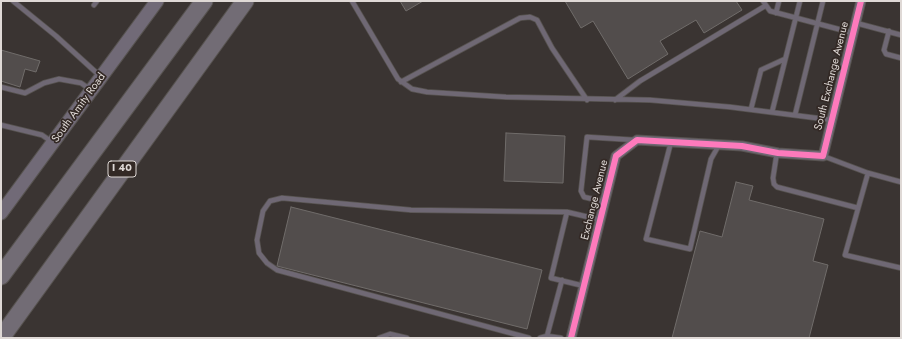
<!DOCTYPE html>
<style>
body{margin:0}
#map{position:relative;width:902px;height:339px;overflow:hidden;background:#3a3432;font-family:Jost,sans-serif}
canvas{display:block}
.frame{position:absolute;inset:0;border:2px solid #dfd9d6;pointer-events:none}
</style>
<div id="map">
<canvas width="902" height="339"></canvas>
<div class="frame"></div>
</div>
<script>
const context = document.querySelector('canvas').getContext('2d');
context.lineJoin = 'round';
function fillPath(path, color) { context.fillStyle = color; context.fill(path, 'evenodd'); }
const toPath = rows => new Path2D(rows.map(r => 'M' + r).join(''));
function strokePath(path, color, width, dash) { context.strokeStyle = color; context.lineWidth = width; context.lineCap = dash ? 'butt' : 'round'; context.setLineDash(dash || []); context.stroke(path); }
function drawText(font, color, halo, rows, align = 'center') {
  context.font = font + ' Jost,sans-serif'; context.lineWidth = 3.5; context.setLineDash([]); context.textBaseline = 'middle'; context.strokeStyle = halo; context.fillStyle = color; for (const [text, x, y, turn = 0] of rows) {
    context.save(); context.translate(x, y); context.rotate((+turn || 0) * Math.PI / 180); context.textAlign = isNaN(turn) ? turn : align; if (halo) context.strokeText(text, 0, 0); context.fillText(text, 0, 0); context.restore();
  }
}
const building = toPath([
 [400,1,423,1,406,11,400,1],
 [565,1,736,1,742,10,704,33,696,20,660,41,668,54,628,79,593,21,581,28,565,1],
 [1,50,40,61,36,72,25,69,20,87,1,81,1,50],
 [506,133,565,136,563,183,504,181,506,133],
 [736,182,753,186,749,200,824,219,813,261,828,265,809,338,672,338,700,231,722,237,736,182],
 [291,207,542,270,527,329,277,266,291,207]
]);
fillPath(building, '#524d4c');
strokePath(building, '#706c6a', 1);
const service = toPath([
 [13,1,56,36,100,76],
 [352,1,398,79,412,89,427,92,506,97,650,100,730,107,832,120],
 [763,1,770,11,853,33],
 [94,5,97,1],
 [776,13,779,1],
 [856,23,901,35],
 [889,31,884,50,886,54,901,58],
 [401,82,520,18,530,17,537,20,552,48,587,100],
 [1,87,25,93,44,83,59,79,81,83,91,90],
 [615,100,640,81,765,6],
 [751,109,761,70,785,59],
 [772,112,800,1],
 [795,115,823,1],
 [1,125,42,135,52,142],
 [671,142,646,239,690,249,711,159,719,145],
 [777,152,773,178,774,184,777,187,858,208],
 [823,156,868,173,845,255,901,268],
 [868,173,901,182],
 [605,202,584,197,581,191,587,137,635,140],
 [567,212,551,278,584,286],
 [547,336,562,280],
 [379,338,390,334,407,338],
 [529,338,277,270,267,263,259,253,257,240,263,211,270,201,282,198,411,210,567,212,601,220],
 [540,338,547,336,561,338]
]);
const minor = toPath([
 [571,338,616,156,637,140,742,146,778,153,823,156,861,1]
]);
const secondary = toPath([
 [1,213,157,1]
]);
const motorway = toPath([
 [1,276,204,1],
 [1,338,245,1]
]);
strokePath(service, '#575350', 6);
strokePath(minor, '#575350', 11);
strokePath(secondary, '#575350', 15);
strokePath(motorway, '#575350', 19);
strokePath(service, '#6f6874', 4.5);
strokePath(minor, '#6f6874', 9);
strokePath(secondary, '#716a77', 13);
strokePath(motorway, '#726c75', 17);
strokePath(toPath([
 [571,338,616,156,637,140,742,146,778,153,823,156,861,1]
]), '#fd7abc', 6);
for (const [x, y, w] of [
 [122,169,28]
]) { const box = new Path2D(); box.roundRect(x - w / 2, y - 8, w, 16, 3); context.fillStyle = '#332925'; context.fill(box); strokePath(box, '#dfd9d6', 1); }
drawText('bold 10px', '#dfd9d6', null, [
 ["I 40",122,169]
]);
drawText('11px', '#dfd9d6', '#332925', [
 ["South Exchange Avenue",832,76,-76],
 ["South Amity Road",79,108,-54],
 ["Exchange Avenue",595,200,-76]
]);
</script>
